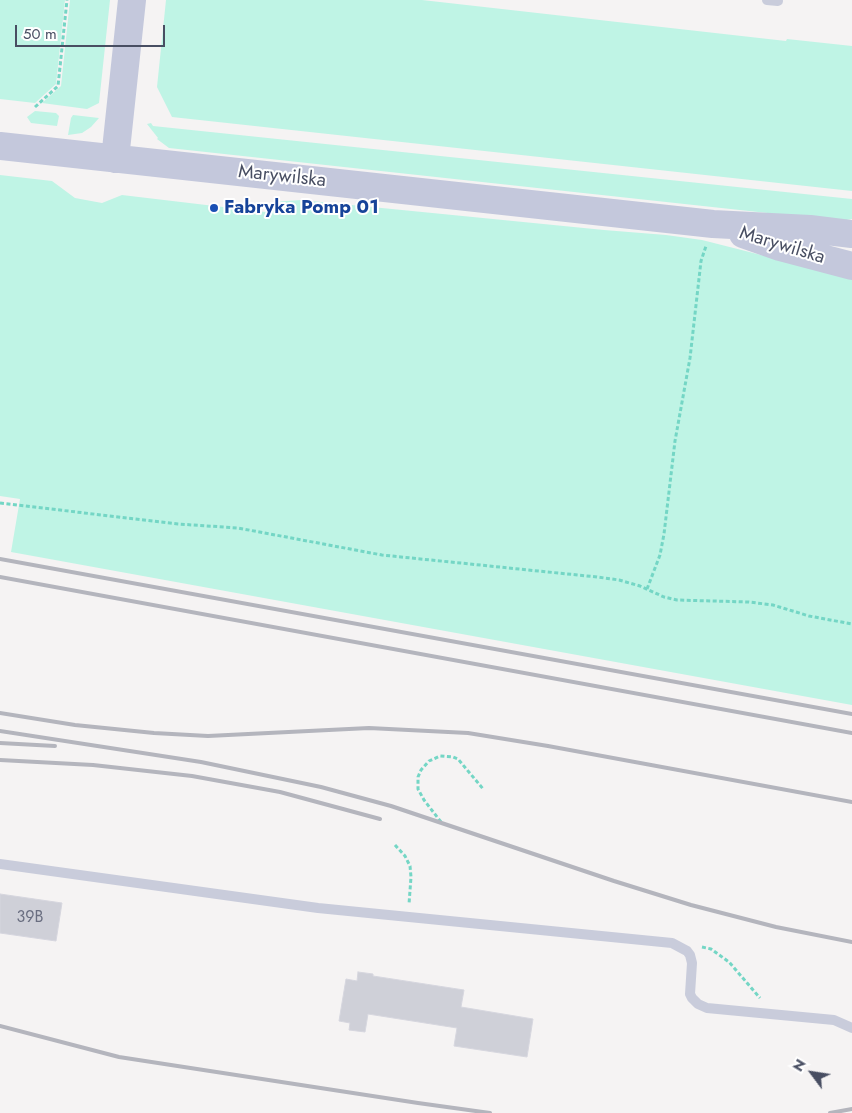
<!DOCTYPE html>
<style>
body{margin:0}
#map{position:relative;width:852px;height:1113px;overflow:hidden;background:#f5f3f3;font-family:Jost,sans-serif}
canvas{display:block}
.north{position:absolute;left:787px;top:1048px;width:50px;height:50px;-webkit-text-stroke:4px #fff;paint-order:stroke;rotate:301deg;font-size:14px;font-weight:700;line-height:20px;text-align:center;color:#484e62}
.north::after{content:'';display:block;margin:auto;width:18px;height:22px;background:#484e62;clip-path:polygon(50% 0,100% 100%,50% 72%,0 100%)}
.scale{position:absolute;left:15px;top:25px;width:150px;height:22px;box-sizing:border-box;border:2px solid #484e62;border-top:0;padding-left:6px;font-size:15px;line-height:18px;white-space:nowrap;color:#484e62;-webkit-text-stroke:4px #fff;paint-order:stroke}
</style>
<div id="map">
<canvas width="852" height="1113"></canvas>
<div class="north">N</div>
<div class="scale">50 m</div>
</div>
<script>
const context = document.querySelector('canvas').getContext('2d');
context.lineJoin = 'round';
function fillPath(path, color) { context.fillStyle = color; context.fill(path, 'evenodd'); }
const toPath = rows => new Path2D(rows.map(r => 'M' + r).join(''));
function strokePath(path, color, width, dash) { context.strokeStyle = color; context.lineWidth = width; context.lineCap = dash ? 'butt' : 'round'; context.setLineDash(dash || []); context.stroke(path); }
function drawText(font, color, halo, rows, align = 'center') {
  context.font = font + ' Jost,sans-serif'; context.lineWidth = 4; context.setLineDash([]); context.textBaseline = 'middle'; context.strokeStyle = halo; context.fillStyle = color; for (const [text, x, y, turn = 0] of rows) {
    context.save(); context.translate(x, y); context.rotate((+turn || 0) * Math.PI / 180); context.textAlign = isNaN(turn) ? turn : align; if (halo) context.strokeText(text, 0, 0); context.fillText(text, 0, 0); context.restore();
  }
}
fillPath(toPath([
 [0,0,65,0,56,84,35,103,0,99],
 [70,0,110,0,99,103,87,109,42,103,61,86],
 [166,0,422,0,786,41,787,39,852,46,852,191,172,117,157,87],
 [35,111,56,113,59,116,57,126,31,123,27,117],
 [73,115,99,118,91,127,82,133,68,135,71,118],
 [151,123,153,126,852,199,852,219,841,221,169,148,157,139,158,138,147,124],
 [0,175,52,181,75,198,102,203,122,195,265,212,272,202,301,200,604,230,666,235,702,240,852,278,852,705,11,552,20,499,0,496]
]), '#bff4e5');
const building = toPath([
 [0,894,62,903,56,941,0,933,0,894],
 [358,972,373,974,373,976,464,990,461,1007,533,1019,527,1057,454,1046,457,1028,368,1014,365,1032,349,1030,350,1023,339,1021,346,979,357,981,358,972]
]);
fillPath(building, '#cfd0d8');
strokePath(building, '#d6d6de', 1);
strokePath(toPath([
 [35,107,58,86,67,0],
 [0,503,178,524,238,528,382,555,597,577,619,580,640,586,664,597,677,600,749,602,773,605,809,616,852,624],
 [647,589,660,555,664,534,675,441,690,358,701,261,706,246],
 [441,822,424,800,418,789,418,777,421,770,429,761,440,756,453,757,458,759,484,790],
 [395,845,405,856,410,866,411,877,409,904],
 [702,947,711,949,729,962,760,998]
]), '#74d6c5', 3, [4, 2.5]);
strokePath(toPath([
 [767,0,778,1],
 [0,864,318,908,672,943,687,951,690,955,692,963,690,994,692,998,698,1004,707,1008,834,1020,852,1028]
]), '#c9ccdb', 10);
strokePath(toPath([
 [0,146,713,224,810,229,852,234],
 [115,159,132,0],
 [743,234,780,247,852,266]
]), '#c4c8dc', 28);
strokePath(toPath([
 [0,559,852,714],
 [0,577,852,733],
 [0,713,75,725,154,733,208,736,369,728,468,733,548,746,852,802],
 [0,731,201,762,321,787,391,806,614,881,691,905,776,927,852,942],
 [0,743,55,746],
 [0,760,93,765,192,776,280,792,380,819],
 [0,1026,119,1057,418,1103,490,1113],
 [830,1113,852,1109]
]), '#b4b5bd', 4);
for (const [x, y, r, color] of [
 [214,208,5,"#1a4fb4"]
]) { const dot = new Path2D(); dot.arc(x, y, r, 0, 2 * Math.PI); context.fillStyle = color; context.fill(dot); strokePath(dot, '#fff', 2); }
drawText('16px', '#6a6e80', null, [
 ["39B",30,918]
]);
drawText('19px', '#484e62', '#fff', [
 ["Marywilska",282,177,6],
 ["Marywilska",782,246,17]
]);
drawText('bold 19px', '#164399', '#fff', [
 ["Fabryka Pomp 01",224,208]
], 'left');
</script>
